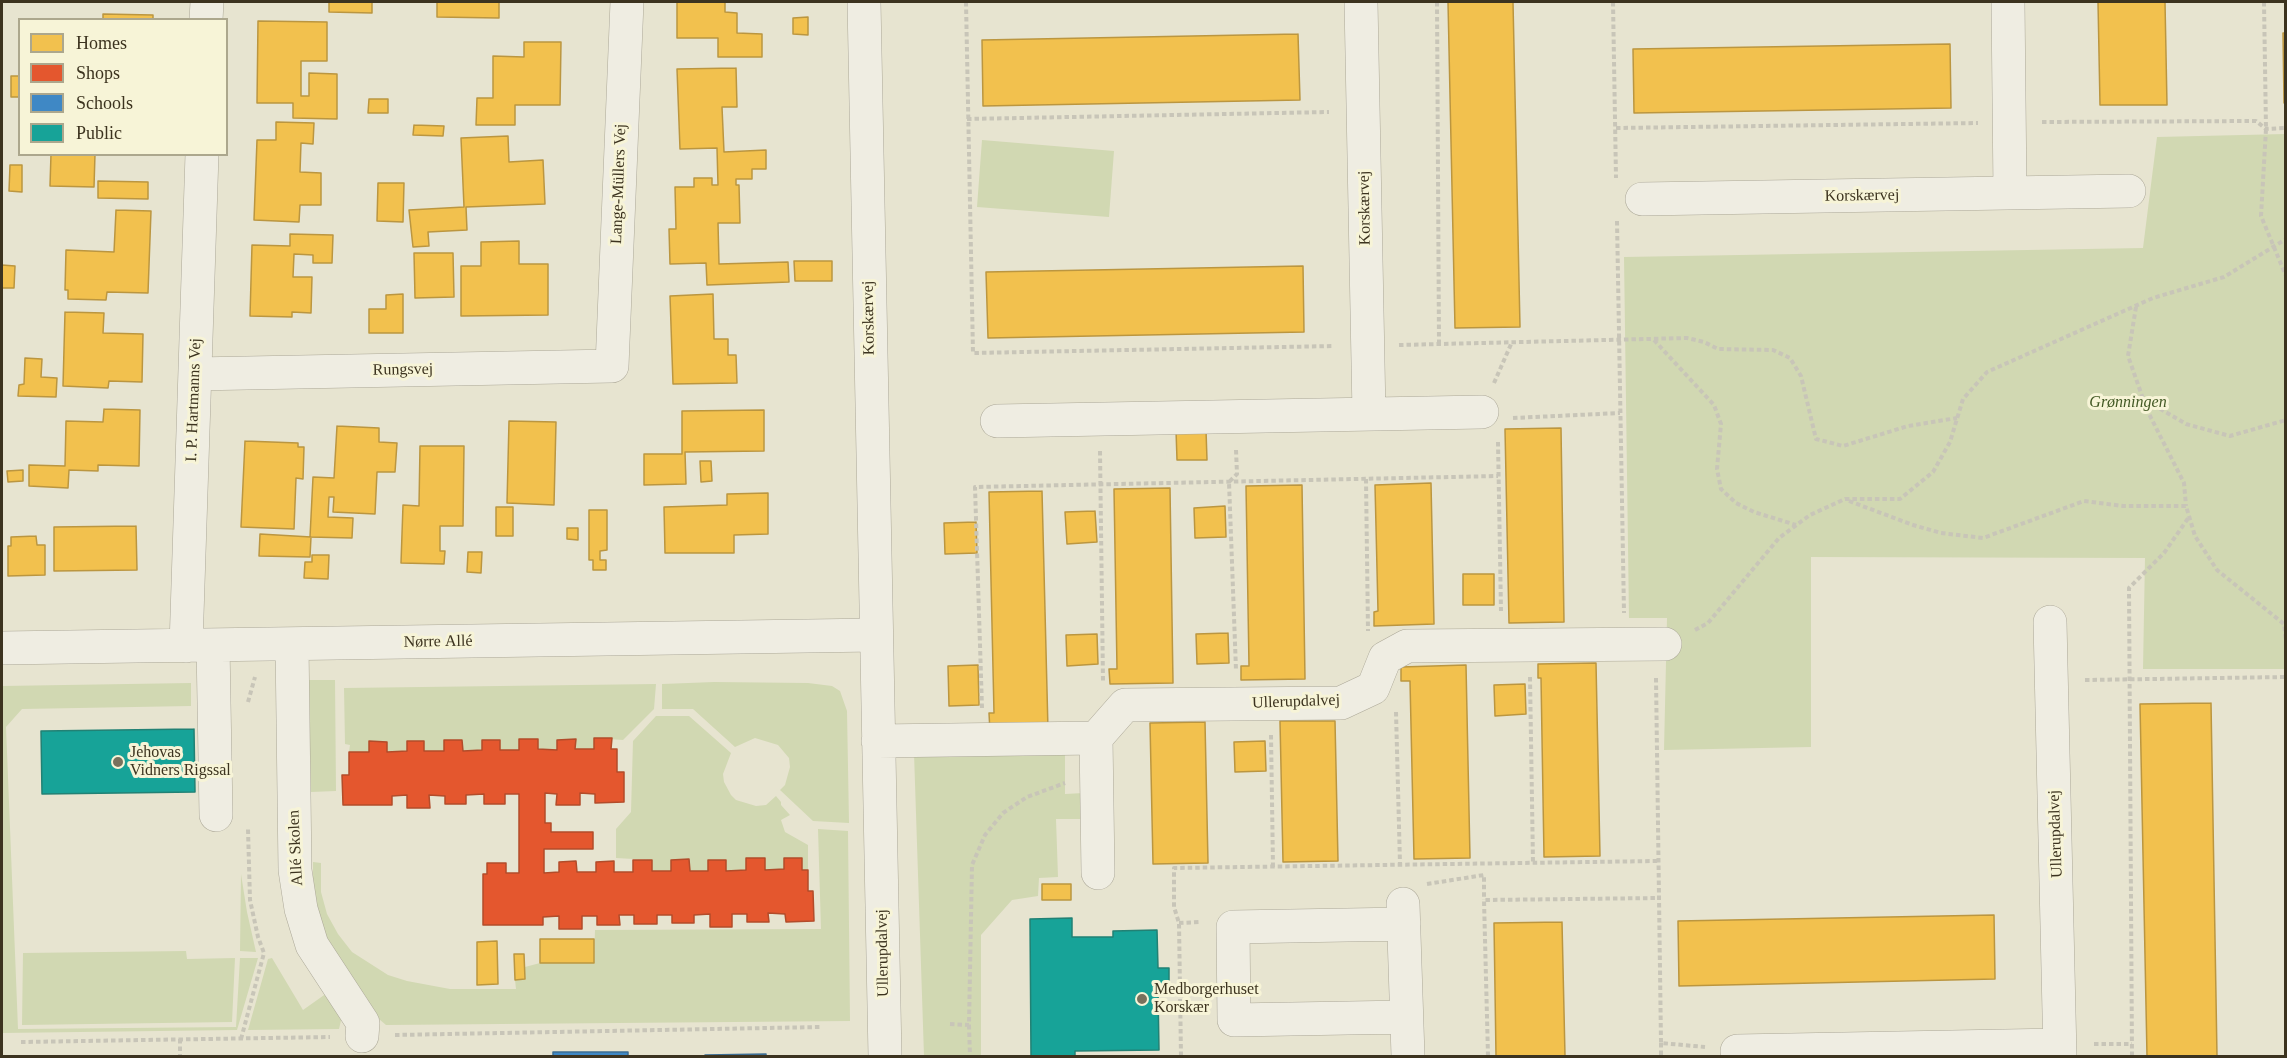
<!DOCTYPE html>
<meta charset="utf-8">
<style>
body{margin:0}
#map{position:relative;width:2287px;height:1058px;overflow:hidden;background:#e7e4d0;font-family:Georgia,serif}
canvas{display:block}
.frame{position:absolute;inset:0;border:3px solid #3c331f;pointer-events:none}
.legend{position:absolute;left:18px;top:18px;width:210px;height:138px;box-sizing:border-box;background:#f7f4d7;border:2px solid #aca78d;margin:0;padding:8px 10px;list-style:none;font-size:18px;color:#3c331f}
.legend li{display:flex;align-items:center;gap:12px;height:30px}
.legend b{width:30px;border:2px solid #aca78d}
</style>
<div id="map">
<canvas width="2287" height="1058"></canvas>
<div class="frame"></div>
<ul class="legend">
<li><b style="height:16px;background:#f2c14e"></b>Homes</li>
<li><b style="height:16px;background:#e4572e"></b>Shops</li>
<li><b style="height:16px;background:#3f88c5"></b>Schools</li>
<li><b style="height:16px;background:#17a398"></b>Public</li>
</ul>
</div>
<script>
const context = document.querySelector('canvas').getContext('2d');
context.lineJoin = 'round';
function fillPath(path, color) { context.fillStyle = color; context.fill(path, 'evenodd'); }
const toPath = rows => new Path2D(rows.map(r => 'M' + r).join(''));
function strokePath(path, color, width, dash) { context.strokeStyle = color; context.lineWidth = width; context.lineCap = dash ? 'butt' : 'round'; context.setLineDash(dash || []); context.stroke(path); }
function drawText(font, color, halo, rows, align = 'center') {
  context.font = font + ' Georgia,serif'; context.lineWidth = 6; context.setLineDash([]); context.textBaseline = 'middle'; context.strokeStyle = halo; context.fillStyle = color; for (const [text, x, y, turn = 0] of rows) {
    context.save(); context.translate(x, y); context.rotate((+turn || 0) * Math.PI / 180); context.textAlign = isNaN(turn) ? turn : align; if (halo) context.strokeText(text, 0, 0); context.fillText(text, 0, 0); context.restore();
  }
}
fillPath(toPath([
 [2285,134,2285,669,2143,669,2145,558,1811,557,1811,747,1664,750,1667,618,1629,618,1624,257,2143,248,2157,137],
 [982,140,1114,151,1109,217,977,207],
 [308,680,335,680,336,791,311,792],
 [714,682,808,683,832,686,840,691,847,711,849,823,813,821,780,790,785,785,790,767,789,758,778,745,755,738,735,747,693,709,662,709,662,684],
 [191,683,191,706,22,709,6,727,18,1029,236,1027,240,958,258,958,237,1030,2,1033,2,686],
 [656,684,654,709,623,740,594,738,594,749,575,749,575,739,558,740,557,750,538,749,537,739,519,739,519,750,500,750,500,740,483,740,482,750,463,751,462,740,445,740,444,751,424,751,424,741,407,741,407,751,387,752,387,742,369,741,369,752,349,752,350,745,345,744,344,688],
 [656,716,689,716,731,753,723,774,724,782,731,795,736,800,756,806,766,805,776,796,781,802,781,805,790,815,781,820,785,832,808,845,808,870,802,870,801,858,784,858,784,869,765,870,746,858,746,870,726,871,726,860,709,860,708,871,690,871,689,860,672,860,671,871,652,871,651,860,616,858,616,829,631,812,633,741],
 [1065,749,1065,794,1084,793,1082,819,1056,819,1058,877,1039,878,1038,896,1012,900,981,935,981,1056,924,1056,914,753],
 [818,829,848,831,850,1021,386,1025,372,1013,339,969,318,917,313,893,313,862,321,863,321,892,327,914,338,934,352,952,388,975,407,981,450,989,516,989,515,980,525,979,525,967,540,963,594,963,595,930,821,929],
 [241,874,247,912,256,952,240,951],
 [186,951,187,959,235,958,232,1022,22,1025,23,953],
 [272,958,303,1010,327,993,343,1012,339,1029,248,1030,268,959]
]), '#d1d8b2');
const homes = toPath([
 [329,2,372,2,372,13,329,12,329,2],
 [437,2,499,2,499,18,437,17,437,2],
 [677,2,725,2,725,12,737,13,737,33,762,34,762,57,718,57,718,38,677,38,677,2],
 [1448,2,1513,2,1520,327,1455,328,1448,2],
 [2098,2,2165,2,2167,105,2100,105,2098,2],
 [103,14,153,15,153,20,103,20,103,14],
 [808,17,808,35,793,34,793,18,808,17],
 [258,21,327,22,327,61,301,61,301,96,309,96,309,73,337,74,337,119,293,118,293,103,257,103,258,21],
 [2283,33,2286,33,2286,103,2284,103,2283,33],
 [1298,34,1300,100,983,106,982,40,1298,34],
 [524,42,561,42,560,105,515,105,515,125,476,125,477,98,493,98,493,56,524,57,524,42],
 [1950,44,1951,108,1634,113,1633,49,1950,44],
 [736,68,737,107,722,107,724,152,766,150,766,169,752,169,752,179,736,179,736,185,739,185,740,223,718,223,719,264,788,262,789,282,707,285,706,263,670,264,669,229,676,229,675,187,694,187,694,178,712,178,712,185,718,185,717,148,680,149,677,69,736,68],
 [11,76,20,76,20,97,11,97,11,76],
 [369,99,388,99,388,113,368,113,369,99],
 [276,122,314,123,313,144,301,143,300,172,321,173,321,205,300,205,299,222,254,220,257,140,276,140,276,122],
 [414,125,444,126,443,136,413,135,414,125],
 [508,136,509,162,543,160,545,204,466,207,467,230,428,232,429,246,413,247,409,210,464,207,461,138,508,136],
 [51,154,95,154,94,187,50,186,51,154],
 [10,165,22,165,22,192,9,191,10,165],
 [98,181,148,182,148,199,98,198,98,181],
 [378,183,404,183,403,222,377,221,378,183],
 [116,210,151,211,148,293,107,292,106,300,68,299,68,290,65,290,66,250,114,252,116,210],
 [290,234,333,235,332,263,313,263,313,255,294,254,293,277,312,277,311,313,292,312,292,317,250,316,252,245,290,246,290,234],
 [519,241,519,264,548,264,548,315,461,316,461,266,481,266,481,242,519,241],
 [414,253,453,253,454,297,415,298,414,253],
 [794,261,832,261,832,281,795,281,794,261],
 [2,265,15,266,14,288,2,288,2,265],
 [1303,266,1304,332,988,338,986,272,1303,266],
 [403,294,403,333,369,333,369,309,386,309,386,295,403,294],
 [713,294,714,339,728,339,728,355,736,355,737,383,673,384,670,296,713,294],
 [65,312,104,313,103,333,143,334,142,382,109,381,108,388,63,386,65,312],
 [25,358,42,359,41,377,57,378,56,397,18,396,19,385,24,384,25,358],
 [104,409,140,410,139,466,98,465,98,471,69,470,68,488,29,486,29,465,65,466,66,421,103,422,104,409],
 [764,410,764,451,685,452,686,484,644,485,644,454,682,454,682,411,764,410],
 [509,421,556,422,554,505,507,503,509,421],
 [337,426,379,428,379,442,397,443,395,472,377,472,375,514,333,512,334,497,329,497,328,517,353,518,352,538,310,537,313,477,334,478,337,426],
 [1561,428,1564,622,1509,623,1505,429,1561,428],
 [1176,430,1206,430,1207,460,1177,460,1176,430],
 [245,441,298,443,298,447,304,447,303,479,296,478,294,529,241,527,245,441],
 [420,446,464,446,463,526,440,526,440,551,445,551,444,564,401,563,403,505,419,506,420,446],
 [700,461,711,461,712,481,701,482,700,461],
 [23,470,23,481,8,482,7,471,23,470],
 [1431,483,1434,624,1374,626,1374,612,1378,611,1375,485,1431,483],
 [1302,485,1305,679,1241,680,1241,666,1249,666,1246,486,1302,485],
 [1170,488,1173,683,1110,684,1109,669,1117,669,1114,489,1170,488],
 [1042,491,1048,730,990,732,989,713,994,713,989,492,1042,491],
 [768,493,768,534,734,535,734,553,665,553,664,507,727,505,727,494,768,493],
 [1225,506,1226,537,1195,538,1194,508,1225,506],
 [496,507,513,507,513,536,496,536,496,507],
 [589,510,607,510,607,550,600,551,600,560,606,560,606,570,593,570,593,560,589,560,589,510],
 [1095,511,1097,542,1067,544,1065,512,1095,511],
 [976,522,977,553,945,554,944,523,976,522],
 [136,526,137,570,54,571,54,527,136,526],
 [567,528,578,528,578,540,567,539,567,528],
 [260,534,311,537,310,557,259,556,260,534],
 [36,536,37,545,45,545,45,575,8,576,8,546,11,546,11,537,36,536],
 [468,552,482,552,481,573,467,572,468,552],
 [312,555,329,555,328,579,304,578,305,562,312,562,312,555],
 [1463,574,1494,574,1494,605,1463,605,1463,574],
 [1228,633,1229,663,1197,664,1196,634,1228,633],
 [1097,634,1098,664,1067,666,1066,635,1097,634],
 [1596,663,1600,856,1544,857,1541,678,1538,678,1538,664,1596,663],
 [978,665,979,705,949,706,948,666,978,665],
 [1466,665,1470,858,1414,859,1410,681,1401,681,1401,667,1466,665],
 [1525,684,1526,714,1495,716,1494,685,1525,684],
 [2211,703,2217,1056,2147,1056,2140,704,2211,703],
 [1280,721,1335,721,1338,861,1283,862,1280,721],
 [1205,722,1208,863,1153,864,1150,723,1205,722],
 [1265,741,1266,771,1235,772,1234,742,1265,741],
 [1042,884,1071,884,1071,900,1042,900,1042,884],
 [1994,915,1995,979,1679,986,1678,921,1994,915],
 [1562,922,1565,1056,1496,1056,1494,923,1562,922],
 [540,939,594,939,594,963,540,963,540,939],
 [497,941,498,984,477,985,477,942,497,941],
 [514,954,524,954,525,979,515,980,514,954]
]);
fillPath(homes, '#f2c14e');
strokePath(homes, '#bb9640', 1.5);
const shops = toPath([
 [594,738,612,738,611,749,617,749,617,772,624,772,624,802,595,803,595,794,580,793,580,805,556,805,557,794,545,793,545,823,551,823,551,832,593,832,593,849,544,849,544,873,559,872,559,862,576,861,577,872,596,872,596,862,614,861,614,872,633,872,633,860,652,860,652,871,671,871,671,860,689,859,690,871,708,871,708,860,726,860,726,871,746,870,746,858,765,858,765,870,784,869,784,858,802,858,802,870,808,870,808,891,813,891,814,921,786,922,785,914,768,913,769,922,747,922,747,914,732,914,732,927,710,927,710,914,694,915,694,923,672,923,672,915,657,915,657,924,634,924,634,915,619,915,620,925,597,925,597,916,582,916,582,929,559,929,559,916,543,917,543,925,483,925,483,874,487,874,487,863,506,863,506,873,519,873,519,794,505,794,505,804,484,804,484,794,466,795,466,804,445,804,445,796,429,795,430,808,407,808,407,795,392,796,392,805,343,805,342,775,349,775,349,752,369,752,369,741,387,742,387,752,407,751,407,741,424,741,424,751,444,751,444,740,462,740,463,751,482,750,482,740,500,740,500,750,519,750,519,739,538,739,538,749,557,750,557,740,576,739,575,749,594,749,594,738]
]);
fillPath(shops, '#e4572e');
strokePath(shops, '#b24c2a', 1.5);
const schools = toPath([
 [553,1052,628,1052,628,1056,553,1056,553,1052],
 [766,1054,766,1056,705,1056,705,1055,766,1054]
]);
fillPath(schools, '#3f88c5');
strokePath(schools, '#3e6e93', 1.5);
const public = toPath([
 [194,729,195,792,42,794,41,731,194,729],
 [1072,918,1072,937,1113,937,1113,931,1157,930,1158,968,1169,968,1169,990,1158,991,1159,1050,1075,1051,1075,1056,1031,1056,1030,919,1072,918]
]);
fillPath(public, '#17a398');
strokePath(public, '#228174', 1.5);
const minor = toPath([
 [864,2,885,1056],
 [1361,2,1369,414],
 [2008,2,2010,193],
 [206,20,207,2],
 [1642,199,2129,191],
 [195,374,612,366,627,2],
 [997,421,1482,412],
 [2050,622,2060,1056],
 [292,644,295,870,301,909,312,945,363,1023,362,1036],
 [213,645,216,815],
 [186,646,202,154],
 [2,648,875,635],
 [1096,738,1125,705,1341,703,1373,688,1385,658,1407,646,1665,644],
 [878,741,1096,738,1098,873],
 [1403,904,1408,1056],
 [1404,924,1233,927,1234,1020,1406,1017],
 [1737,1051,2059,1045]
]);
strokePath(minor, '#aca898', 34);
strokePath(toPath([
 [966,2,973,353,1334,346],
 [1437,2,1439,344],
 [1613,2,1616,178],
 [2264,2,2266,129,2261,216,2286,276],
 [967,119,1329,112],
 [2042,122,2256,121,2266,129,2286,128],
 [1616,128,1978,123],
 [1617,221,1624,613],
 [2136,307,2128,356,2147,410,2184,483,2186,506],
 [1654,340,1714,405,1721,424,1717,469,1721,489,1736,503,1754,512,1796,525],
 [1399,345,1687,338,1704,342,1718,349,1773,350,1790,358,1801,376,1816,439,1843,446,1908,426,1957,418],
 [1494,383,1512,342],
 [2147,401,2186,424,2230,436,2286,420],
 [1513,418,1620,413],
 [1498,442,1501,611],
 [1236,450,1237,474,1229,482,1236,670],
 [1100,451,1103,681],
 [1366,479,1368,631],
 [1849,501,1913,525,1941,533,1983,538,2084,501,2123,506,2186,506,2195,536,2217,570,2284,624,2286,641],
 [1695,630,1708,623,1779,538,1810,515,1845,499,1900,499,1933,472,1950,442,1963,399,1987,372,2153,298,2224,277,2286,239],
 [1530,677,1533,863],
 [1656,678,1661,1043,1705,1047],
 [2085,680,2286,677],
 [248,702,255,677],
 [982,708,975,487,1498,476],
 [1396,712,1400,864],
 [1271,735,1273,867],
 [1427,884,1484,875,1484,900],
 [1179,923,1200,922],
 [950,1024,969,1025,972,865,985,835,1003,813,1027,797,1065,783],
 [969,1025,970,1056],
 [395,1035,820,1027],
 [180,1039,180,1056],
 [241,1039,264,953,258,937,250,900,248,829],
 [21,1042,330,1037],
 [1661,1043,1661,1056],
 [2094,1044,2132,1044],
 [1181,1056,1179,923,1174,907,1174,868,1658,861],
 [1488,1056,1484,900,1659,898],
 [2132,1056,2129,588,2164,553,2189,517]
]), '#c8c5b8', 4, [4.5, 3]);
strokePath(minor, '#efede2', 33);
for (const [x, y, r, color] of [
 [118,762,6,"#78715d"],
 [1142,999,6,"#78715d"]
]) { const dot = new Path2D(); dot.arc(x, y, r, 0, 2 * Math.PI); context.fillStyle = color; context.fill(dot); strokePath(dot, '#f7f4d7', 2); }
drawText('16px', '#3c331f', '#f7f4d7', [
 ["Lange-Müllers Vej",619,184,-88],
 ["Korskærvej",1862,196,-1],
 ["Korskærvej",1365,208,-91],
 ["Korskærvej",869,318,-91],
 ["Rungsvej",403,370,-1],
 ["I. P. Hartmanns Vej",194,400,-88],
 ["Nørre Allé",438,642,-1],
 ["Ullerupdalvej",1296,702,-2],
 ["Ullerupdalvej",2056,834,-92],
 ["Allé Skolen",296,848,-93],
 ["Ullerupdalvej",883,953,-91]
]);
drawText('italic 16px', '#435925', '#f7f4d7', [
 ["Grønningen",2128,403]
]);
drawText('16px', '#3c331f', '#f7f4d7', [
 ["Jehovas",130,753],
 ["Vidners Rigssal",130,771],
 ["Medborgerhuset",1154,990],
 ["Korskær",1154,1008]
], 'left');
</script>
